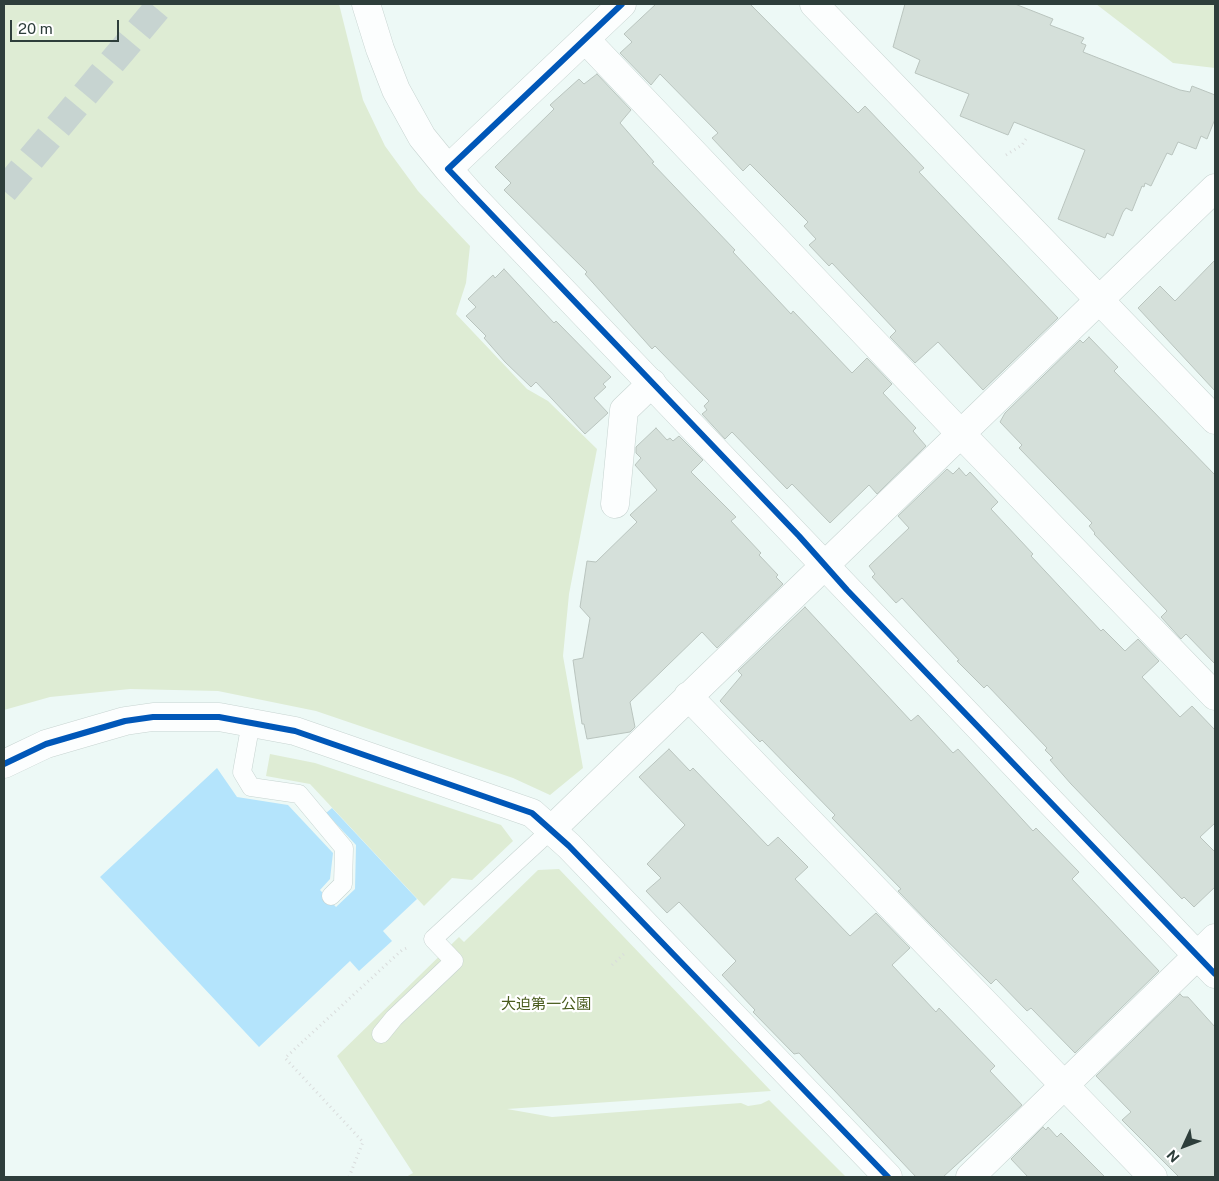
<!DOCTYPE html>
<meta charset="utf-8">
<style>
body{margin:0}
#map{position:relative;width:1219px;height:1181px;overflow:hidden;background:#edf9f6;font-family:"Public Sans",sans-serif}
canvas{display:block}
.frame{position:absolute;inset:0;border:5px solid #2e3e3b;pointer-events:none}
.north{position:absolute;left:1159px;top:1121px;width:50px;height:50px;-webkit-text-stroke:4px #fff;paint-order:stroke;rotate:227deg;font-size:14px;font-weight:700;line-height:20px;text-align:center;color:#2e3e3b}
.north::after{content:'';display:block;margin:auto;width:18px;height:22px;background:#2e3e3b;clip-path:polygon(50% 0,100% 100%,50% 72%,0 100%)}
.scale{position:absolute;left:10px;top:20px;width:109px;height:22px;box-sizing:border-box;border:2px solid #2e3e3b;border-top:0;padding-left:6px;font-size:15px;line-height:18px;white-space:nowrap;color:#2e3e3b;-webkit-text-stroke:4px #fff;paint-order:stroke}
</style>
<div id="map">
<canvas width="1219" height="1181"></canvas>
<div class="frame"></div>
<div class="north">N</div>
<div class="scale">20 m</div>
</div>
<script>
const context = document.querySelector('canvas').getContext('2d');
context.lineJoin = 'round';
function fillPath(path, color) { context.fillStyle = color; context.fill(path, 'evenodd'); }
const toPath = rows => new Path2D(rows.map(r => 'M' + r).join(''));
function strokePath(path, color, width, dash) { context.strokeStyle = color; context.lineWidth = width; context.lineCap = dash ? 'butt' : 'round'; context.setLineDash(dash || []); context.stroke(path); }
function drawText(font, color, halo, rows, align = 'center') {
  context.font = font + ' "Public Sans","Noto Sans JP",sans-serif'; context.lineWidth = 4.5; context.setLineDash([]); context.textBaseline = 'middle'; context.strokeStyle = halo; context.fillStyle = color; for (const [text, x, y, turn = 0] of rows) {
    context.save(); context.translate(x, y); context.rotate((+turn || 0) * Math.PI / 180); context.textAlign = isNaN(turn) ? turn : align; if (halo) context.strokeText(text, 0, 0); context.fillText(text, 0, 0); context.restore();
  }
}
fillPath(toPath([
 [4,4,339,4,363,100,385,146,418,191,470,246,466,283,456,314,527,389,548,401,597,449,569,594,563,656,583,768,550,795,513,778,316,711,218,691,130,689,50,697,4,710],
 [1096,4,1215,4,1215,68,1173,63],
 [270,754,315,763,501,825,513,841,472,880,452,878,424,906,310,784,266,776],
 [559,869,771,1091,507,1109,552,1117,741,1103,748,1106,761,1104,769,1100,846,1177,406,1177,413,1173,337,1056,459,937,464,942,538,870]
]), '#deecd4');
fillPath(toPath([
 [217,768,237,797,288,805,333,853,330,879,320,890,336,907,355,889,356,845,326,813,332,808,417,899,383,931,392,941,359,971,350,961,259,1047,100,877]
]), '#b4e4fc');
const building = toPath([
 [656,4,750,4,858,113,865,106,924,168,919,172,1058,318,983,390,938,342,915,363,890,337,896,331,832,263,829,266,809,245,816,239,804,226,808,222,750,164,743,171,712,138,718,133,660,74,651,85,620,53,632,42,624,34,656,4],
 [905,4,1015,4,1053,19,1050,25,1084,38,1081,43,1086,45,1083,52,1180,90,1190,92,1192,86,1215,95,1215,119,1207,139,1201,136,1196,149,1178,142,1172,155,1167,153,1151,186,1145,183,1144,187,1142,186,1132,211,1126,208,1123,212,1113,236,1107,233,1105,238,1058,219,1085,150,1014,122,1008,135,960,116,969,94,915,73,920,60,893,47,905,4],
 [597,74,631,110,620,123,654,162,652,163,735,250,733,252,791,314,793,311,852,373,867,358,892,384,883,393,916,428,913,431,926,446,877,494,869,485,830,523,792,484,787,489,732,432,725,439,702,414,707,410,704,406,709,401,655,346,652,349,585,274,587,272,504,190,511,183,495,167,554,109,550,105,579,79,584,84,597,74],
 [1215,260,1215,391,1138,308,1160,286,1175,301,1215,260],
 [504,269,554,323,556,321,611,377,603,384,606,387,594,398,608,413,585,434,536,382,531,387,505,362,484,338,486,336,466,316,476,307,468,299,493,275,495,278,504,269],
 [1089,337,1118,367,1114,371,1215,475,1215,664,1186,634,1181,639,1161,617,1167,611,1094,534,1095,533,1089,526,1092,523,1019,448,1022,445,1000,422,1005,413,1080,340,1083,343,1089,337],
 [656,428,667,440,670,438,673,441,679,436,703,460,691,472,736,517,731,521,761,553,759,555,778,575,776,577,783,584,717,648,702,632,630,702,635,727,630,732,587,739,584,724,582,724,573,660,583,658,590,618,580,607,587,561,596,562,637,522,630,515,657,490,635,465,641,458,636,453,636,447,656,428],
 [959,468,966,476,970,472,998,502,991,509,1033,554,1031,556,1101,631,1103,629,1125,651,1138,639,1159,661,1142,677,1180,717,1192,706,1215,730,1215,823,1200,837,1215,852,1215,887,1194,907,1184,897,1182,899,1071,784,1050,760,1053,758,1045,750,1047,748,987,685,984,688,957,661,959,660,902,598,896,603,872,577,875,574,869,566,909,528,898,516,947,469,953,474,959,468],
 [805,607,911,721,918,715,953,753,958,749,1033,831,1036,828,1079,872,1072,879,1159,971,1075,1053,1031,1008,1027,1011,996,979,991,984,932,926,898,891,901,889,832,818,835,815,762,740,760,742,720,701,742,675,738,671,805,607],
 [669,749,690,771,693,768,768,846,778,837,808,867,795,879,850,936,876,913,910,948,892,965,936,1012,939,1008,995,1066,990,1071,1022,1105,943,1177,916,1177,799,1053,794,1054,753,1012,755,1010,722,975,736,961,679,902,667,913,646,891,661,878,647,864,685,825,639,777,669,749],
 [1180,994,1183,997,1188,997,1215,1027,1215,1177,1179,1177,1122,1120,1131,1112,1096,1076,1180,994],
 [1043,1127,1046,1130,1048,1127,1057,1137,1061,1133,1105,1177,1028,1177,1011,1159,1043,1127]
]);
fillPath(building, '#d5e0da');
strokePath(building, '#b9c4be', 1);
strokePath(toPath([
 [4,191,161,4]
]), '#c7d4d1', 28, [28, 14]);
const lane = toPath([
 [251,722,242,772,251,787,299,794,344,848,343,884,331,896],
 [381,1034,394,1018,454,961,433,939,552,829]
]);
const street = toPath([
 [366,4,380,49,396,90,422,137,448,169],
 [814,4,1215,420],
 [585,39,961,434,1215,696],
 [470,194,448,169,622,4],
 [615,504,624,410,652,383],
 [688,696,1153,1177],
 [4,764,46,744,125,721,153,717,219,717,295,731,532,813,569,846,888,1177],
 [552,829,1215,188],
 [970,1177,1198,955]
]);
const secondary = toPath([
 [470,194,1215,974],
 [1198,955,1215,938]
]);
strokePath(lane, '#c7d4d1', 19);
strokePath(street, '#c7d4d1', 29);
strokePath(secondary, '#c7d4d1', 29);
strokePath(toPath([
 [1006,155,1022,145,1026,139],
 [612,965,626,952],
 [349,1177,363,1142,285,1058,402,950,407,948]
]), '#d9dcdc', 3, [1, 4]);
strokePath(lane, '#fcfefe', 18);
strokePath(street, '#fcfefe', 28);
strokePath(secondary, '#fcfefe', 28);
strokePath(toPath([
 [622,4,448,169,799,536,847,590,1215,974],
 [4,764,46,744,125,721,153,717,219,717,295,731,532,813,569,846,888,1177]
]), '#0057b8', 6);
drawText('15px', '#495b1d', '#fff', [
 ["大迫第一公園",546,1004]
]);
</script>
